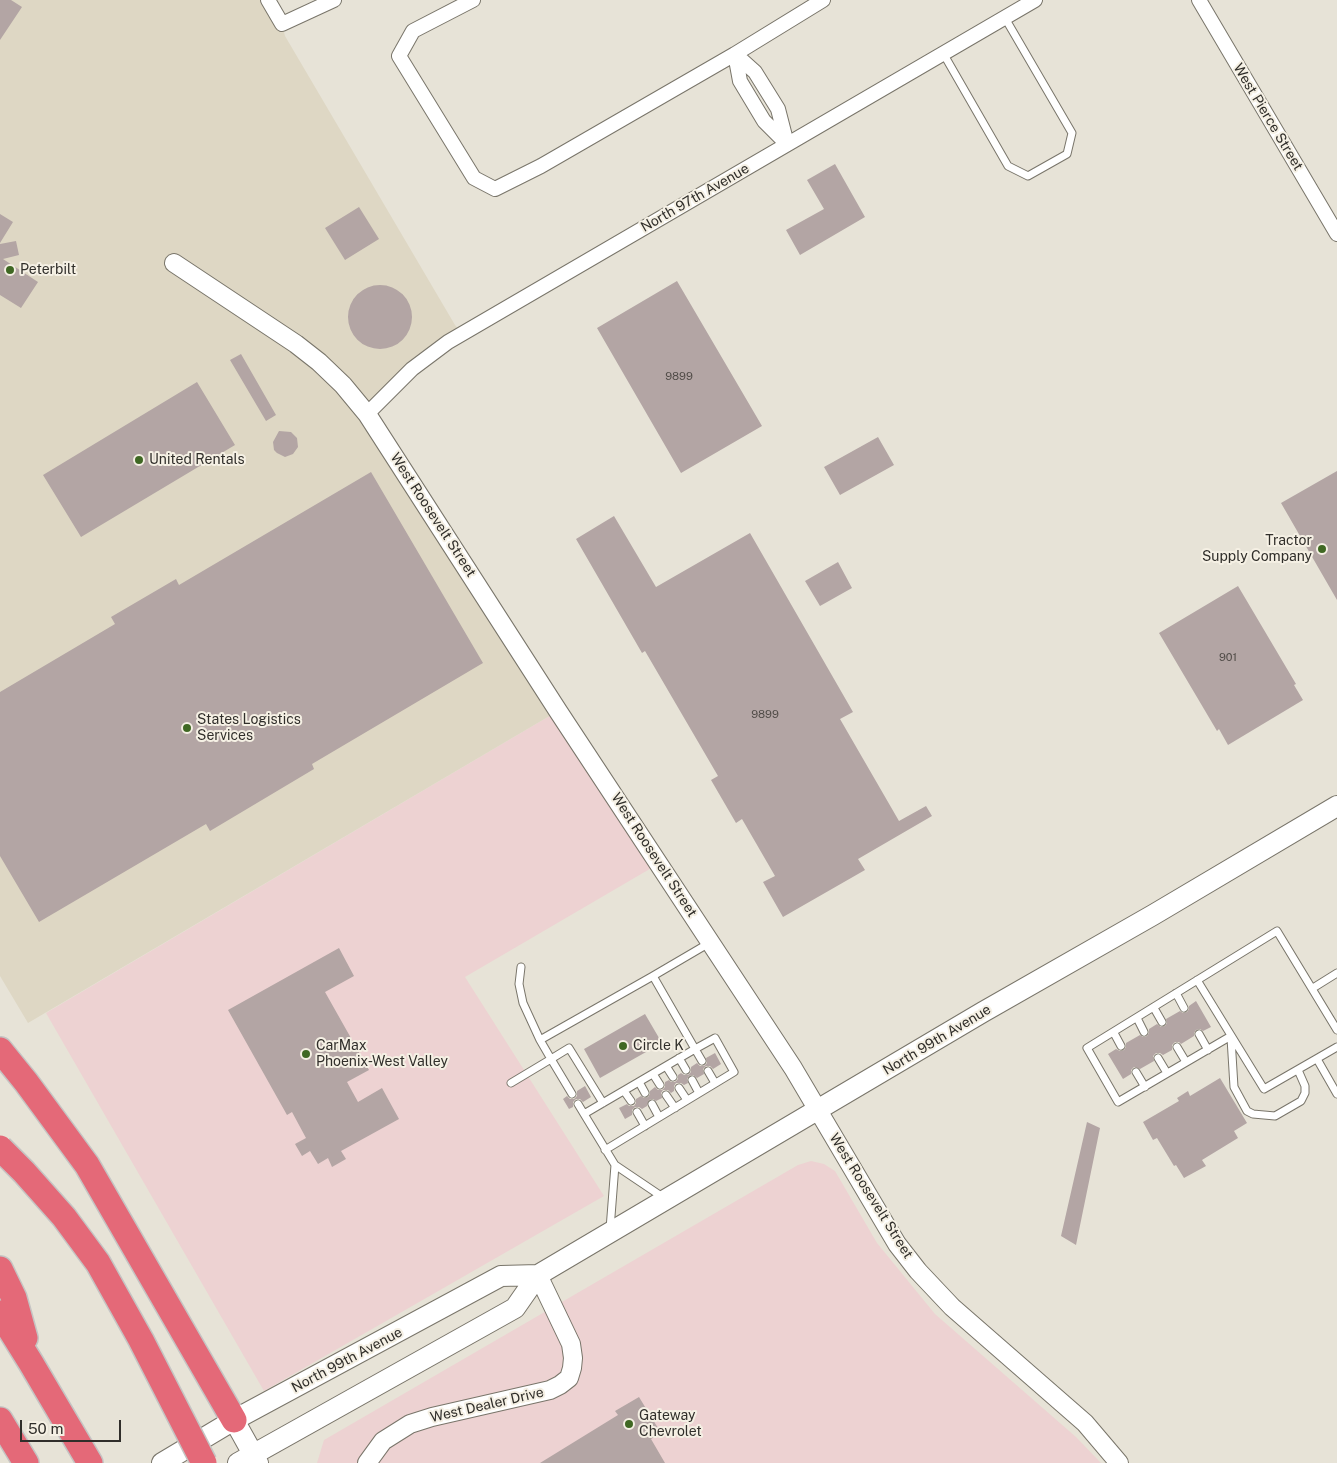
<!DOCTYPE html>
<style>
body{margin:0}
#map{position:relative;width:1337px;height:1463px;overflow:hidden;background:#e7e3d7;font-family:"Public Sans",sans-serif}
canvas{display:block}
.scale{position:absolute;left:20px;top:1420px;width:101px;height:22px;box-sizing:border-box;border:2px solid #302e2a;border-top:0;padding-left:6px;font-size:15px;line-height:18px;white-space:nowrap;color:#302e2a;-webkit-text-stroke:4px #f5f0e4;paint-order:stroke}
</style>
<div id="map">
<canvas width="1337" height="1463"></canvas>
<div class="scale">50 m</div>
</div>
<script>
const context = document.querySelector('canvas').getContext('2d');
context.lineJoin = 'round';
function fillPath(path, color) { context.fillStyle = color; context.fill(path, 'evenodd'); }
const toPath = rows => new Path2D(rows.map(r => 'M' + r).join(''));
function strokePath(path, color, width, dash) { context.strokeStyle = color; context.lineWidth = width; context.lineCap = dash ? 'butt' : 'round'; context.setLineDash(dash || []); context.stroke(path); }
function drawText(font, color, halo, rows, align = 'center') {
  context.font = font + ' "Public Sans",sans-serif'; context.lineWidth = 4; context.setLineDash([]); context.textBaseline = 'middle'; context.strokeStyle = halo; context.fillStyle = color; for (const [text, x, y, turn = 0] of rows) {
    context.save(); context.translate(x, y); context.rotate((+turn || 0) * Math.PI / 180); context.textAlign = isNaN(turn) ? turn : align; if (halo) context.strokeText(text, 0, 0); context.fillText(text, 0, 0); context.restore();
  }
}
fillPath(toPath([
 [558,711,660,863,465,977,604,1196,264,1391,46,1013],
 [811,1161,824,1164,835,1171,877,1243,935,1314,1076,1437,1101,1463,317,1463,324,1440,798,1165]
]), '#edd2d2');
fillPath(toPath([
 [0,0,268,0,282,24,285,36,455,325,462,334,367,414,558,711,28,1023,0,976]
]), '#ded7c4');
fillPath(toPath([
 [0,0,11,0,22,7,0,40],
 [835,164,865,217,800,255,786,230,824,209,807,180],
 [359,207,379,239,345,260,325,228],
 [0,214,13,222,0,243],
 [16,241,19,255,3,259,38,282,21,308,0,295,0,244],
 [677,281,762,426,681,473,597,328],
 '348 317a32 32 0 1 1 64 0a32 32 0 1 1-64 0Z',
 [241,354,276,415,266,421,230,360],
 [197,382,235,445,81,537,43,475],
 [279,431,291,432,297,438,298,447,293,454,285,457,277,453,274,450,273,442],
 [878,437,894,465,840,495,824,467],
 [1337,471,1337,600,1281,503],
 [371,472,483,663,312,764,314,769,210,831,206,824,39,922,0,856,0,692,115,624,111,617,176,579,179,585],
 [614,516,656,587,750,533,853,712,840,719,899,821,926,806,932,816,858,859,865,870,783,917,763,882,775,876,742,819,736,823,711,780,718,776,645,651,642,653,576,539],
 [838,562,852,588,820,606,805,581],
 [1238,586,1296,684,1294,685,1303,700,1228,745,1219,729,1217,731,1159,633],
 [339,948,354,976,325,992,369,1070,347,1082,358,1102,382,1088,399,1119,341,1151,346,1159,332,1167,328,1158,318,1164,310,1151,302,1156,295,1144,306,1138,292,1112,287,1115,228,1010],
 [1196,1001,1211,1027,1203,1031,1200,1029,1196,1030,1194,1033,1194,1036,1181,1044,1179,1042,1175,1042,1172,1045,1172,1050,1163,1055,1160,1053,1156,1053,1153,1056,1154,1061,1140,1069,1134,1067,1131,1070,1131,1074,1123,1079,1108,1054,1116,1049,1120,1051,1124,1050,1126,1047,1126,1043,1140,1035,1143,1037,1147,1036,1149,1033,1149,1029,1157,1024,1161,1027,1165,1026,1167,1023,1166,1019,1180,1011,1183,1013,1187,1012,1189,1009,1189,1006],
 [645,1014,662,1043,600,1078,584,1049],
 [715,1053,721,1064,713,1069,710,1066,706,1066,703,1069,704,1074,697,1078,693,1075,689,1076,687,1079,688,1083,684,1085,681,1083,676,1083,674,1086,674,1091,671,1093,668,1090,663,1090,661,1093,662,1098,656,1101,653,1099,649,1100,647,1106,642,1109,639,1107,635,1107,632,1110,632,1115,625,1119,619,1108,627,1104,629,1106,634,1106,636,1103,636,1099,641,1096,644,1098,648,1097,650,1094,650,1091,655,1087,658,1090,662,1090,665,1087,665,1082,669,1080,671,1082,675,1082,678,1079,678,1075,681,1073,684,1075,688,1075,691,1072,691,1067,697,1063,700,1066,704,1066,707,1063,706,1058],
 [1220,1078,1247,1123,1234,1131,1238,1138,1202,1160,1206,1166,1184,1178,1176,1165,1174,1166,1157,1138,1153,1140,1143,1122,1179,1101,1177,1098,1188,1091,1190,1096],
 [585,1086,591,1097,583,1102,580,1099,576,1099,573,1102,573,1107,569,1109,563,1099,567,1096,570,1099,574,1099,577,1096,577,1091],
 [1087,1122,1100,1128,1076,1245,1061,1236],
 [639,1397,661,1433,651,1439,665,1463,540,1463,618,1415,615,1411]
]), '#b3a5a4');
const service = toPath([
 [943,53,1008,166,1028,176,1067,154,1072,133,1005,18],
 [521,967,519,984,523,1003,540,1040],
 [1197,980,1264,1089,1337,1047],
 [1313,988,1337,973],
 [1176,993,1184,1008],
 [1154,1008,1162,1022],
 [1137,1018,1144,1032],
 [1114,1033,1121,1046],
 [1199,1034,1208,1050],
 [1231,1036,1118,1102,1087,1048,1277,931,1337,1030],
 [1231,1038,1234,1087,1247,1111,1253,1114,1275,1116,1301,1101,1305,1093,1305,1086,1298,1070],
 [1177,1047,1186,1062],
 [679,1058,686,1070],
 [1158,1058,1167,1073],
 [1317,1059,1337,1094],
 [666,1066,673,1077],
 [708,1071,715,1083],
 [1136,1072,1145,1087],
 [653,1074,660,1085],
 [692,1080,699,1093],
 [639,1082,645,1093],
 [511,1083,551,1059,540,1040,653,976],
 [679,1088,687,1100],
 [624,1091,631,1101],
 [572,1094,551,1059,569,1048,603,1103],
 [666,1095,675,1108],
 [578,1104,584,1114],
 [652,1104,659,1117],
 [637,1112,645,1126],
 [605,1150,734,1072,715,1038,695,1049,702,1061],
 [664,1198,615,1165,584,1114,695,1049,653,976,711,942],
 [610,1229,615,1165]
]);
const minor = toPath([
 [268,0,282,24,334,0],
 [473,0,413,31,399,56,474,178,495,189,541,166,735,54,823,0],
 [1199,0,1337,234],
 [735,54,740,81,764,121,787,144],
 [735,54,755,72,778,109,787,144],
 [367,414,412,369,448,342,1035,0]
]);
const tertiary = toPath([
 [174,263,296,344,319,362,343,385,367,414,558,711,793,1068,897,1244,918,1271,952,1307,1085,1423,1119,1463],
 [367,1463,383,1441,410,1424,432,1417,550,1390,560,1385,569,1378,572,1368,573,1358,571,1344,538,1275]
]);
const secondary = toPath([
 [234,1420,258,1463],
 [162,1463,234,1420,501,1276,538,1275],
 [238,1463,515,1308,538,1275,983,1012,1153,915,1337,806]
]);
const motorway = toPath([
 [0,1050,26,1082,87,1165,234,1420],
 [0,1269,14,1298,25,1338],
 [0,1313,31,1363,90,1463],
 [0,1420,26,1463]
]);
strokePath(service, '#79756a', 9);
strokePath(minor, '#79756a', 16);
strokePath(tertiary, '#79756a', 20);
strokePath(secondary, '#79756a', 22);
strokePath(motorway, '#c5c4c3', 28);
strokePath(service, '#fff', 7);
strokePath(minor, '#fff', 14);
strokePath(tertiary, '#fff', 18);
strokePath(secondary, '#fff', 20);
strokePath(motorway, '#e46978', 25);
const motorwayBridge = toPath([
 [0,1148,24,1172,64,1217,98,1263,141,1340,204,1463]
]);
strokePath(motorwayBridge, '#c5c4c3', 28, []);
strokePath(motorwayBridge, '#e46978', 25);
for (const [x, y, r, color] of [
 [10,270,5,"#3f6823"],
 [139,460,5,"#3f6823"],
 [1322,549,5,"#3f6823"],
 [187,728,5,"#3f6823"],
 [623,1046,5,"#3f6823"],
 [306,1054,5,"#3f6823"],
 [629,1424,5,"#3f6823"]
]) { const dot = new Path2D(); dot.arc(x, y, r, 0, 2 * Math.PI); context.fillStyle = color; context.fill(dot); strokePath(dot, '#f5f0e4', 2); }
drawText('11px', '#514c48', null, [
 ["9899",679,377],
 ["901",1228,658],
 ["9899",765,715]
]);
drawText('14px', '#302e2a', '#f5f0e4', [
 ["West Pierce Street",1268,117,59],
 ["North 97th Avenue",695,198,-30],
 ["West Roosevelt Street",433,515,57],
 ["West Roosevelt Street",654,855,57],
 ["North 99th Avenue",937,1040,-31],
 ["West Roosevelt Street",871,1196,58],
 ["North 99th Avenue",347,1360,-28],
 ["West Dealer Drive",487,1405,-13]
]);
drawText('14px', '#302e2a', '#f5f0e4', [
 ["Peterbilt",20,270],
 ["United Rentals",149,460],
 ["Tractor",1312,541,"right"],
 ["Supply Company",1312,557,"right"],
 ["States Logistics",197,720],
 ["Services",197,736],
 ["CarMax",316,1046],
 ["Phoenix-West Valley",316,1062],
 ["Circle K",633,1046],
 ["Gateway",639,1416],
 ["Chevrolet",639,1432]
], 'left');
</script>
